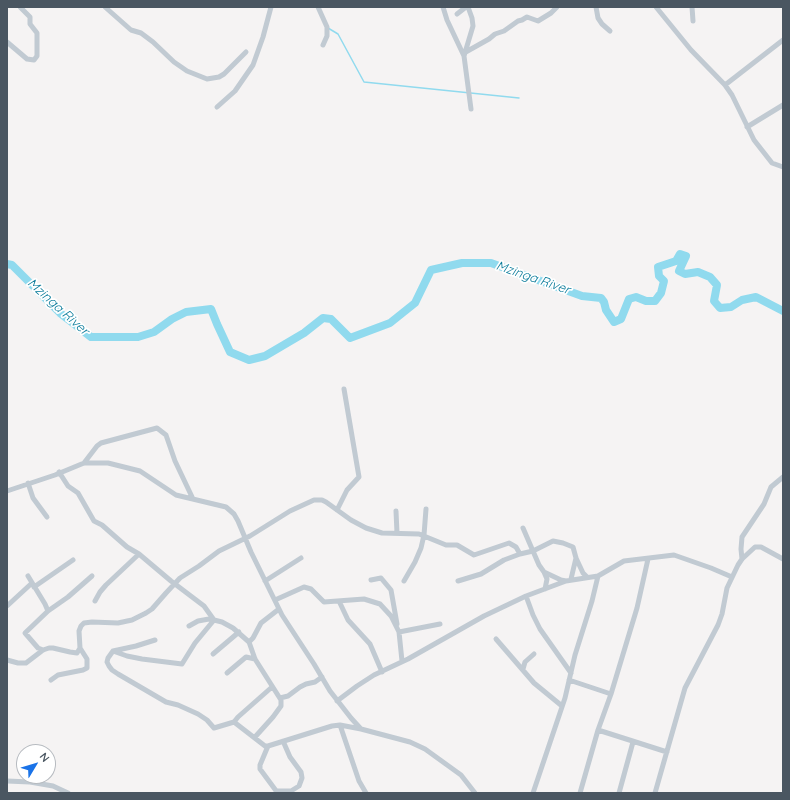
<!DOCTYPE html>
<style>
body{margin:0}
#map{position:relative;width:790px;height:800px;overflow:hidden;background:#f5f3f3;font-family:Quicksand,sans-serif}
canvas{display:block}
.frame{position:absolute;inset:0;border:8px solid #4a5661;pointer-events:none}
.north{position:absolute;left:16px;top:744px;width:40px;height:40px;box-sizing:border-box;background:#fff;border:1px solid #b7bbc0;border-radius:50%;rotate:52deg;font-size:11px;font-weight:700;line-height:16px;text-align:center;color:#4a5661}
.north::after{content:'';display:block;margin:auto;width:14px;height:18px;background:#1a73e8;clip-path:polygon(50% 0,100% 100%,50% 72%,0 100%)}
</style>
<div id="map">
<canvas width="790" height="800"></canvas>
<div class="frame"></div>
<div class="north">N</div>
</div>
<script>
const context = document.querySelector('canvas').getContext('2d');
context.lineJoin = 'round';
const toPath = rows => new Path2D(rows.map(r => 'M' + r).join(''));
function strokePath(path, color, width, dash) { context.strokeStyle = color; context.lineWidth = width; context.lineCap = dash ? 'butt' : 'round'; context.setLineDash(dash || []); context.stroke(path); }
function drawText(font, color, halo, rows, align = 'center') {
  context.font = font + ' Quicksand,sans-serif'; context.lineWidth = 3.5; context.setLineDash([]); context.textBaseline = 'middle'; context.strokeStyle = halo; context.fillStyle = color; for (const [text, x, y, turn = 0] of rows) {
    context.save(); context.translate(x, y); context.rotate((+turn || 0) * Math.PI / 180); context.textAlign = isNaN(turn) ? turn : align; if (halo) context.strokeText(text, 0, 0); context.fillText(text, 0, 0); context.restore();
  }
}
strokePath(toPath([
 [328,28,338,34,364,82,519,98]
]), '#90daee', 1.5);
strokePath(toPath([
 [7,264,12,265,60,313,91,337,138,337,154,332,172,319,186,312,211,309,217,324,230,352,249,360,265,356,304,333,323,318,331,319,350,338,390,323,415,303,431,270,462,263,491,263,582,296,601,298,604,302,606,310,614,322,621,319,629,299,636,297,646,301,655,301,661,293,664,281,659,276,658,267,676,261,680,254,686,256,679,271,685,274,698,272,710,277,717,285,714,301,720,308,731,307,742,300,756,297,783,311]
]), '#90daee', 8);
strokePath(toPath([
 [105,7,131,30,141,33,153,42,174,62,187,71,207,79,219,77,224,74,246,52],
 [318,7,327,27,327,36,323,45],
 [443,7,447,20,464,56],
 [468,7,472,18,473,26,464,56,471,109],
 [596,7,598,18,602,24,610,31],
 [656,7,691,50,725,85,732,95,754,140,772,163,783,167],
 [692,7,693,21],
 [457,14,466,7],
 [7,42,27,59,34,60,37,56,37,33,30,24,30,17,20,7],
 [464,53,489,39,495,34,504,31,518,21,522,20,527,17,538,21,551,13,557,7],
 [725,85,783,40],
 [217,107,235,91,253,65,263,37,271,7],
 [747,127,783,105],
 [84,463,97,446,101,443,157,428,166,435,175,461,193,499],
 [59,472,68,486,78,493,94,521,102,525,127,547,139,554,171,581,204,606,214,620,222,622,233,628,249,642,255,659,281,700,281,706,273,717,255,737],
 [28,483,33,498,47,517],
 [7,491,55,475,84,463,108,463,140,471,176,495,226,507,234,514,238,521,251,552,282,615,314,664,330,691,351,718,361,729,410,742,425,749,461,775,475,793],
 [337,510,347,490,359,477,344,389],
 [396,511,397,533],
 [523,528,539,565,544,572,561,580,566,581,598,576],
 [742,559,741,549,742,537,764,504,771,487,783,477],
 [544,572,547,579,545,589],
 [28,576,45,604,48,611,25,633,38,648,43,650],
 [571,579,576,558],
 [371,580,381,578,391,590,397,624],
 [265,581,301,558],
 [404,581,415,562,421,548,424,535,426,509],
 [458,581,481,574,504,560,520,554],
 [34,587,73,560],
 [526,596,533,615,540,629,571,673],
 [275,600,304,587,311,589,324,602,364,599,380,604,391,616,399,632,402,661],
 [95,601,100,592,106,585,139,554],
 [339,601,348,620,370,644,382,672],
 [7,606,32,583],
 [48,611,68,597,92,576],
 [399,632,440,624],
 [496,639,534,683,562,706],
 [155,640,136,646,113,651,108,658,107,662,109,666,112,670,118,674,166,702,178,705,198,714,207,720,214,728,234,722,238,717,272,687],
 [249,642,253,638,261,623,279,609],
 [113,651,127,656,142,659,182,664,195,643,214,620,209,619,198,621,189,626],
 [213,654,239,632],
 [7,660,18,663,26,663,43,650,49,648,53,648,70,652,77,653,80,648,79,631,81,626,84,623,92,622,118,623,132,620,146,613,152,609,166,593,180,578,199,566,219,551,250,536,290,511,314,500,322,500,326,502,351,520,366,528,382,533,419,534,446,545,457,545,474,555,509,543,516,547,520,554,533,551,553,541,563,543,573,547,576,558,583,573,587,577],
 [523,669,525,662,534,654],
 [227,673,246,657,255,659],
 [51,680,58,675,83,670,87,668,87,659,80,648],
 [569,680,611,694],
 [280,698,288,696,300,687,306,684,315,682,322,677],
 [337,701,357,686,374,675,408,659,484,616,526,596,566,581],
 [234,722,265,746,268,746,332,726,340,725,361,729],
 [340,725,359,781,366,793],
 [598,730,667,752],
 [268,746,260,765,260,769,277,792],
 [7,781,30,782,53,786,68,793],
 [276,791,291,791,299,786,302,778,301,772,290,757,283,741],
 [533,793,565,698,575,655,592,601,598,576,624,561,674,555,711,568,732,577],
 [580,793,598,730,611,694,637,608,648,559],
 [619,793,633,742],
 [655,793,685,688,718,625,722,614,727,588,738,565,742,559,755,547,761,547,783,559]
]), '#c1cad2', 5);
drawText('italic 13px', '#0c7c9b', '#fff', [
 ["Mzinga River",533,278,19],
 ["Mzinga River",58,307,42]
]);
</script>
